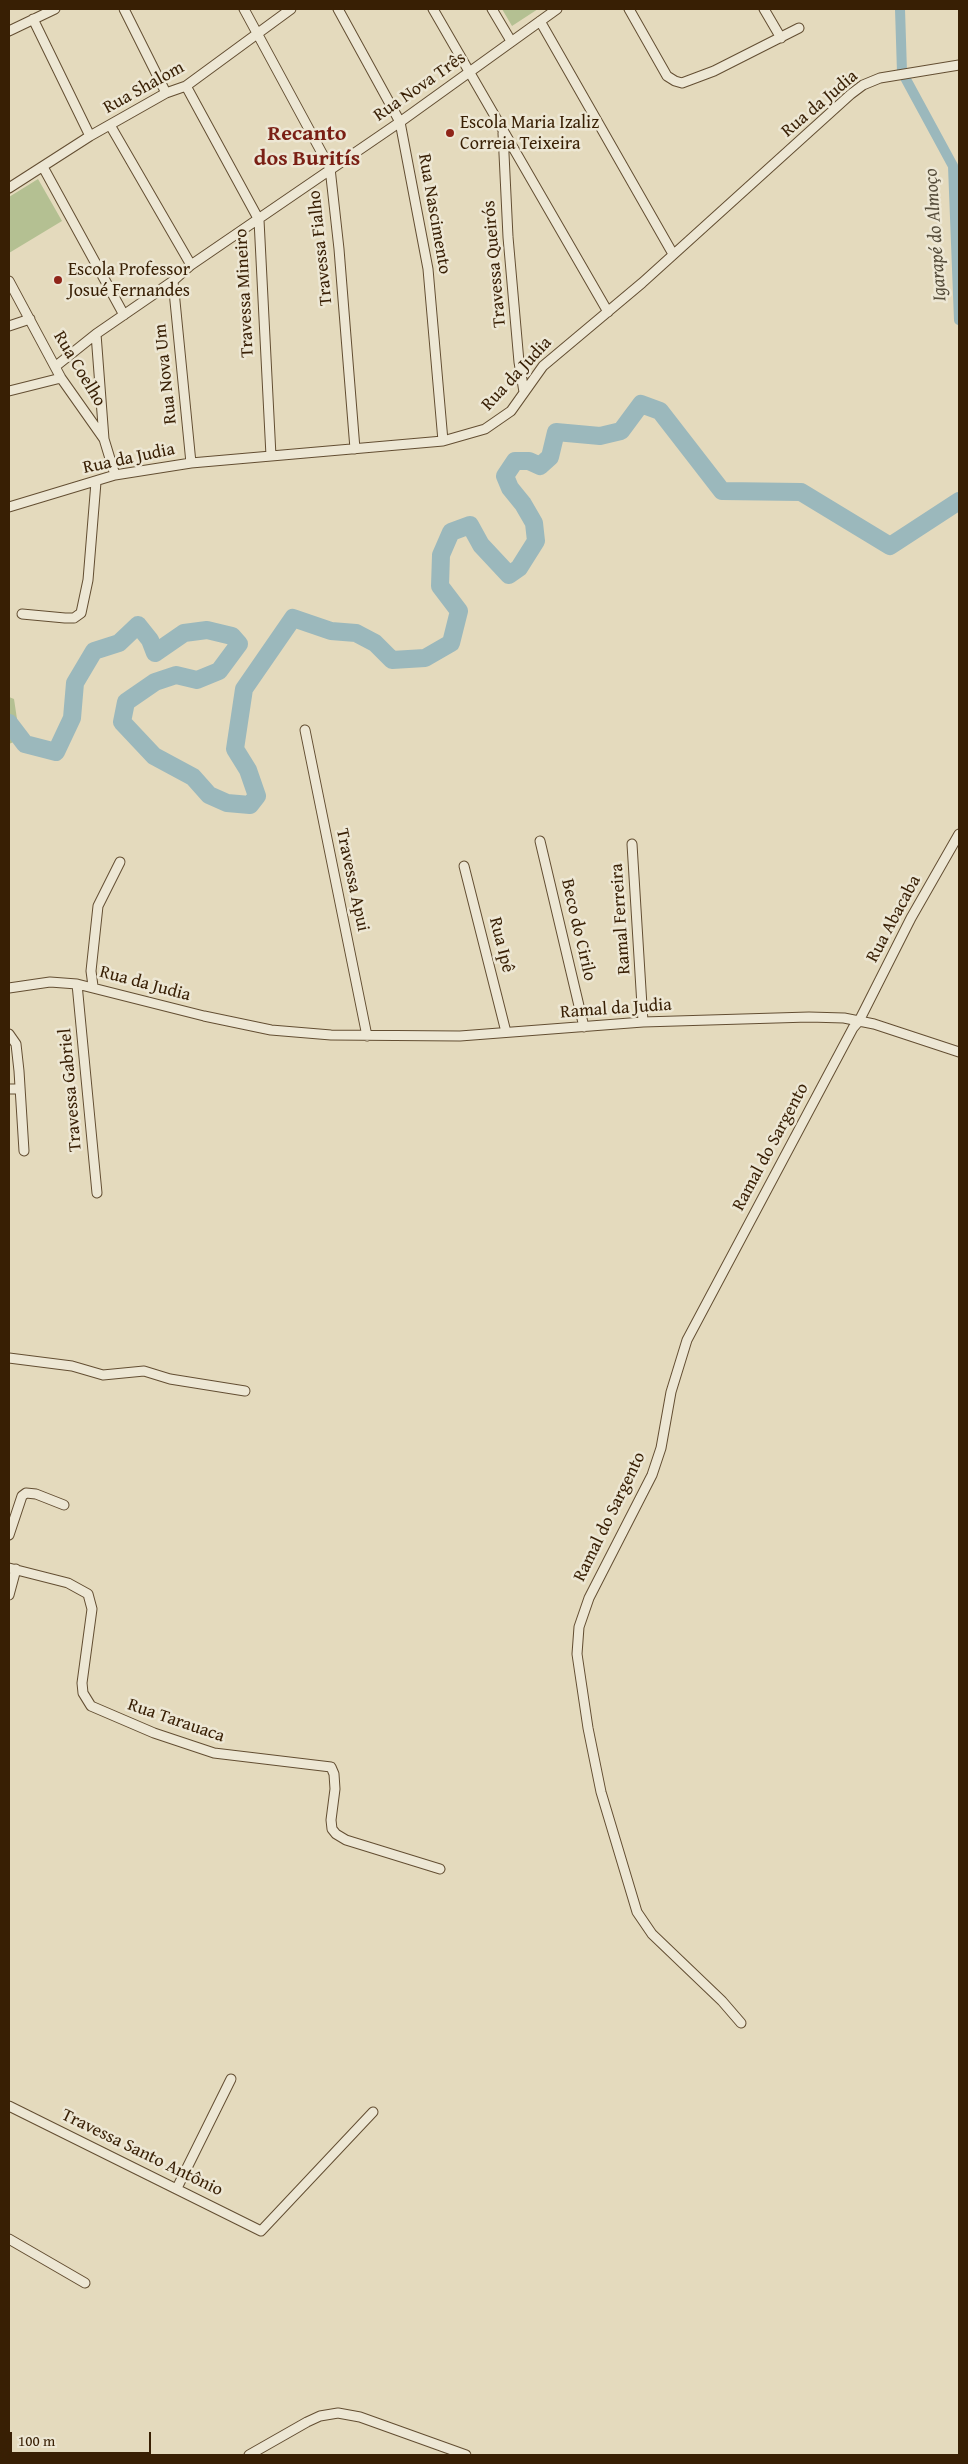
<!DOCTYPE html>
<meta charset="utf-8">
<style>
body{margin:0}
#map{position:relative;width:968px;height:2464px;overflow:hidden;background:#e4dabd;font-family:"Gentium Book Plus",serif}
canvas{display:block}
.frame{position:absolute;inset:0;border:10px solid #381f04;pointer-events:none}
.scale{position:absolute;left:10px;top:2432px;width:141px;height:22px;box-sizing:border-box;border:2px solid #381f04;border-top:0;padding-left:6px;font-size:15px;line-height:18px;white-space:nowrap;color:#381f04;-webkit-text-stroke:4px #ede7d4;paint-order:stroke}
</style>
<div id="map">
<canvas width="968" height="2464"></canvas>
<div class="frame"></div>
<div class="scale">100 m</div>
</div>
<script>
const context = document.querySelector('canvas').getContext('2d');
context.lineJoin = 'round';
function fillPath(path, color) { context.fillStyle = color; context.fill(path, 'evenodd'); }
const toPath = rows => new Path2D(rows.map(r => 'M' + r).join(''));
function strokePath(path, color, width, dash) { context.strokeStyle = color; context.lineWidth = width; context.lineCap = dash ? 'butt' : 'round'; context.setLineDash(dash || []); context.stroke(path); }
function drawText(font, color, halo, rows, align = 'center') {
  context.font = font + ' "Gentium Book Plus",serif'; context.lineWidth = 5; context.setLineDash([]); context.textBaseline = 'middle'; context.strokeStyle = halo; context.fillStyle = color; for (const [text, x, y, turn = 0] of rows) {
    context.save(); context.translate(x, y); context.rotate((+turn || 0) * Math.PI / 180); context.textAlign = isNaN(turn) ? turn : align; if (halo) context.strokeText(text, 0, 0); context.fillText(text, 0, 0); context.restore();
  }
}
fillPath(toPath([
 [502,9,538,9,512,26],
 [38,179,62,221,9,253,9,197],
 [9,697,14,699,20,739,9,744]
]), '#b4c092');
strokePath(toPath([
 [900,9,902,72,953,166,959,320]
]), '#9bb8bc', 10);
strokePath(toPath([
 [9,723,25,744,56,752,72,718,75,683,94,651,119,643,138,625,150,640,155,653,184,633,207,630,232,636,239,644,219,671,197,680,176,675,155,682,126,702,122,722,154,756,193,777,209,795,227,803,250,805,257,796,248,770,235,749,244,689,293,618,331,631,356,633,375,643,392,660,425,658,451,643,459,611,440,586,441,555,451,532,470,525,481,545,509,575,519,568,536,541,534,523,523,504,510,488,505,476,515,461,529,461,540,466,550,457,556,432,600,436,621,431,641,404,660,411,722,491,801,492,890,546,959,501]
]), '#9bb8bc', 18);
const minor = toPath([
 [124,9,166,93],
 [244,9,330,168,339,249,355,449],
 [338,9,400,122,428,269,443,441],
 [433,9,608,312],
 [492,9,511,41],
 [629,9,667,76,675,81,682,83,714,71,799,28],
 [764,9,781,38],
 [33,19,90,136],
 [540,21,673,254],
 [9,31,55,9],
 [186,86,259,220,271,456],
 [110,125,191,265],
 [503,133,508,237,519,362,524,392],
 [43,167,124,315],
 [9,188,90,136,166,93,186,86,291,9],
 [9,281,61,378,104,439,115,475],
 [173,281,191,463],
 [9,326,30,319],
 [96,334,104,439],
 [56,366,96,334,173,281,191,265,400,122,557,9],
 [9,391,61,378],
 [9,507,115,475,191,463,443,441,485,429,511,411,543,366,642,283,851,94,863,85,880,78,959,65],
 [22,614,65,618,74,618,81,613,88,580,96,482],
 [305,730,367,1036],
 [540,841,584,1027],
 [632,844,643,1022],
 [464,866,506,1032],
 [77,984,97,1193],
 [93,986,91,971,98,906,120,862],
 [9,988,50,982,77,984,204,1016,271,1030,331,1035,460,1036,643,1022,809,1017,844,1018,874,1024,959,1052],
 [9,1034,16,1044,19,1071,24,1151],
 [9,1089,20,1089],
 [9,1358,72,1366,103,1375,144,1371,170,1379,245,1391],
 [9,1535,22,1496,26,1493,36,1494,64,1505],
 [9,1568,68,1583,88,1594,92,1609,82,1683,83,1693,91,1706,154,1733,214,1753,331,1767,334,1774,335,1789,331,1820,332,1829,336,1834,346,1840,440,1869],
 [9,1595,16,1569],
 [741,2023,722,2001,652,1934,637,1912,601,1792,588,1728,577,1654,579,1627,589,1598,652,1475,661,1448,671,1392,687,1340,853,1028,859,1021,911,918,959,834],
 [9,2106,261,2231,373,2112],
 [177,2188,231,2079],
 [9,2239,85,2283],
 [249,2455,307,2422,320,2416,338,2413,360,2417,466,2455]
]);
strokePath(minor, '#634e32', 11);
strokePath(minor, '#ede7d4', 9);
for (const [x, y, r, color] of [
 [450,133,5,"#8f2418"],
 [58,280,5,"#8f2418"]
]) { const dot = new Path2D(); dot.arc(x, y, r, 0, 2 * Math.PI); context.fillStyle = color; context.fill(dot); strokePath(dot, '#ede7d4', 2); }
drawText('18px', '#381f04', '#ede7d4', [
 ["Rua Nova Três",420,87,-35],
 ["Rua Shalom",144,88,-29],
 ["Rua da Judia",820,104,-40],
 ["Rua Nascimento",434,214,80],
 ["Travessa Fialho",321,248,-96],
 ["Travessa Queirós",495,264,-95],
 ["Travessa Mineiro",245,293,-93],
 ["Rua Coelho",79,369,59],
 ["Rua Nova Um",166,374,-96],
 ["Rua da Judia",517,374,-47],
 ["Rua da Judia",129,459,-12],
 ["Travessa Apui",352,880,78],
 ["Ramal Ferreira",621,919,-94],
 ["Rua Abacaba",894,919,-62],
 ["Beco do Cirilo",578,930,77],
 ["Rua Ipê",501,945,76],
 ["Rua da Judia",145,984,15],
 ["Ramal da Judia",616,1009,-4],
 ["Travessa Gabriel",71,1090,-95],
 ["Ramal do Sargento",771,1147,-62],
 ["Ramal do Sargento",610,1517,-64],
 ["Rua Tarauaca",176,1721,19],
 ["Travessa Santo Antônio",142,2153,26]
]);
drawText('18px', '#381f04', '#ede7d4', [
 ["Escola Maria Izaliz",460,123],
 ["Correia Teixeira",460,144],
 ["Escola Professor",68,270],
 ["Josué Fernandes",68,291]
], 'left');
drawText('italic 19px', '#564d3b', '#ede7d4', [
 ["Igarapé do Almoço",936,235,-94]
]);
drawText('bold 22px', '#7a1f14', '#ede7d4', [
 ["Recanto",307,134],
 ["dos Buritís",307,159]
]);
</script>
